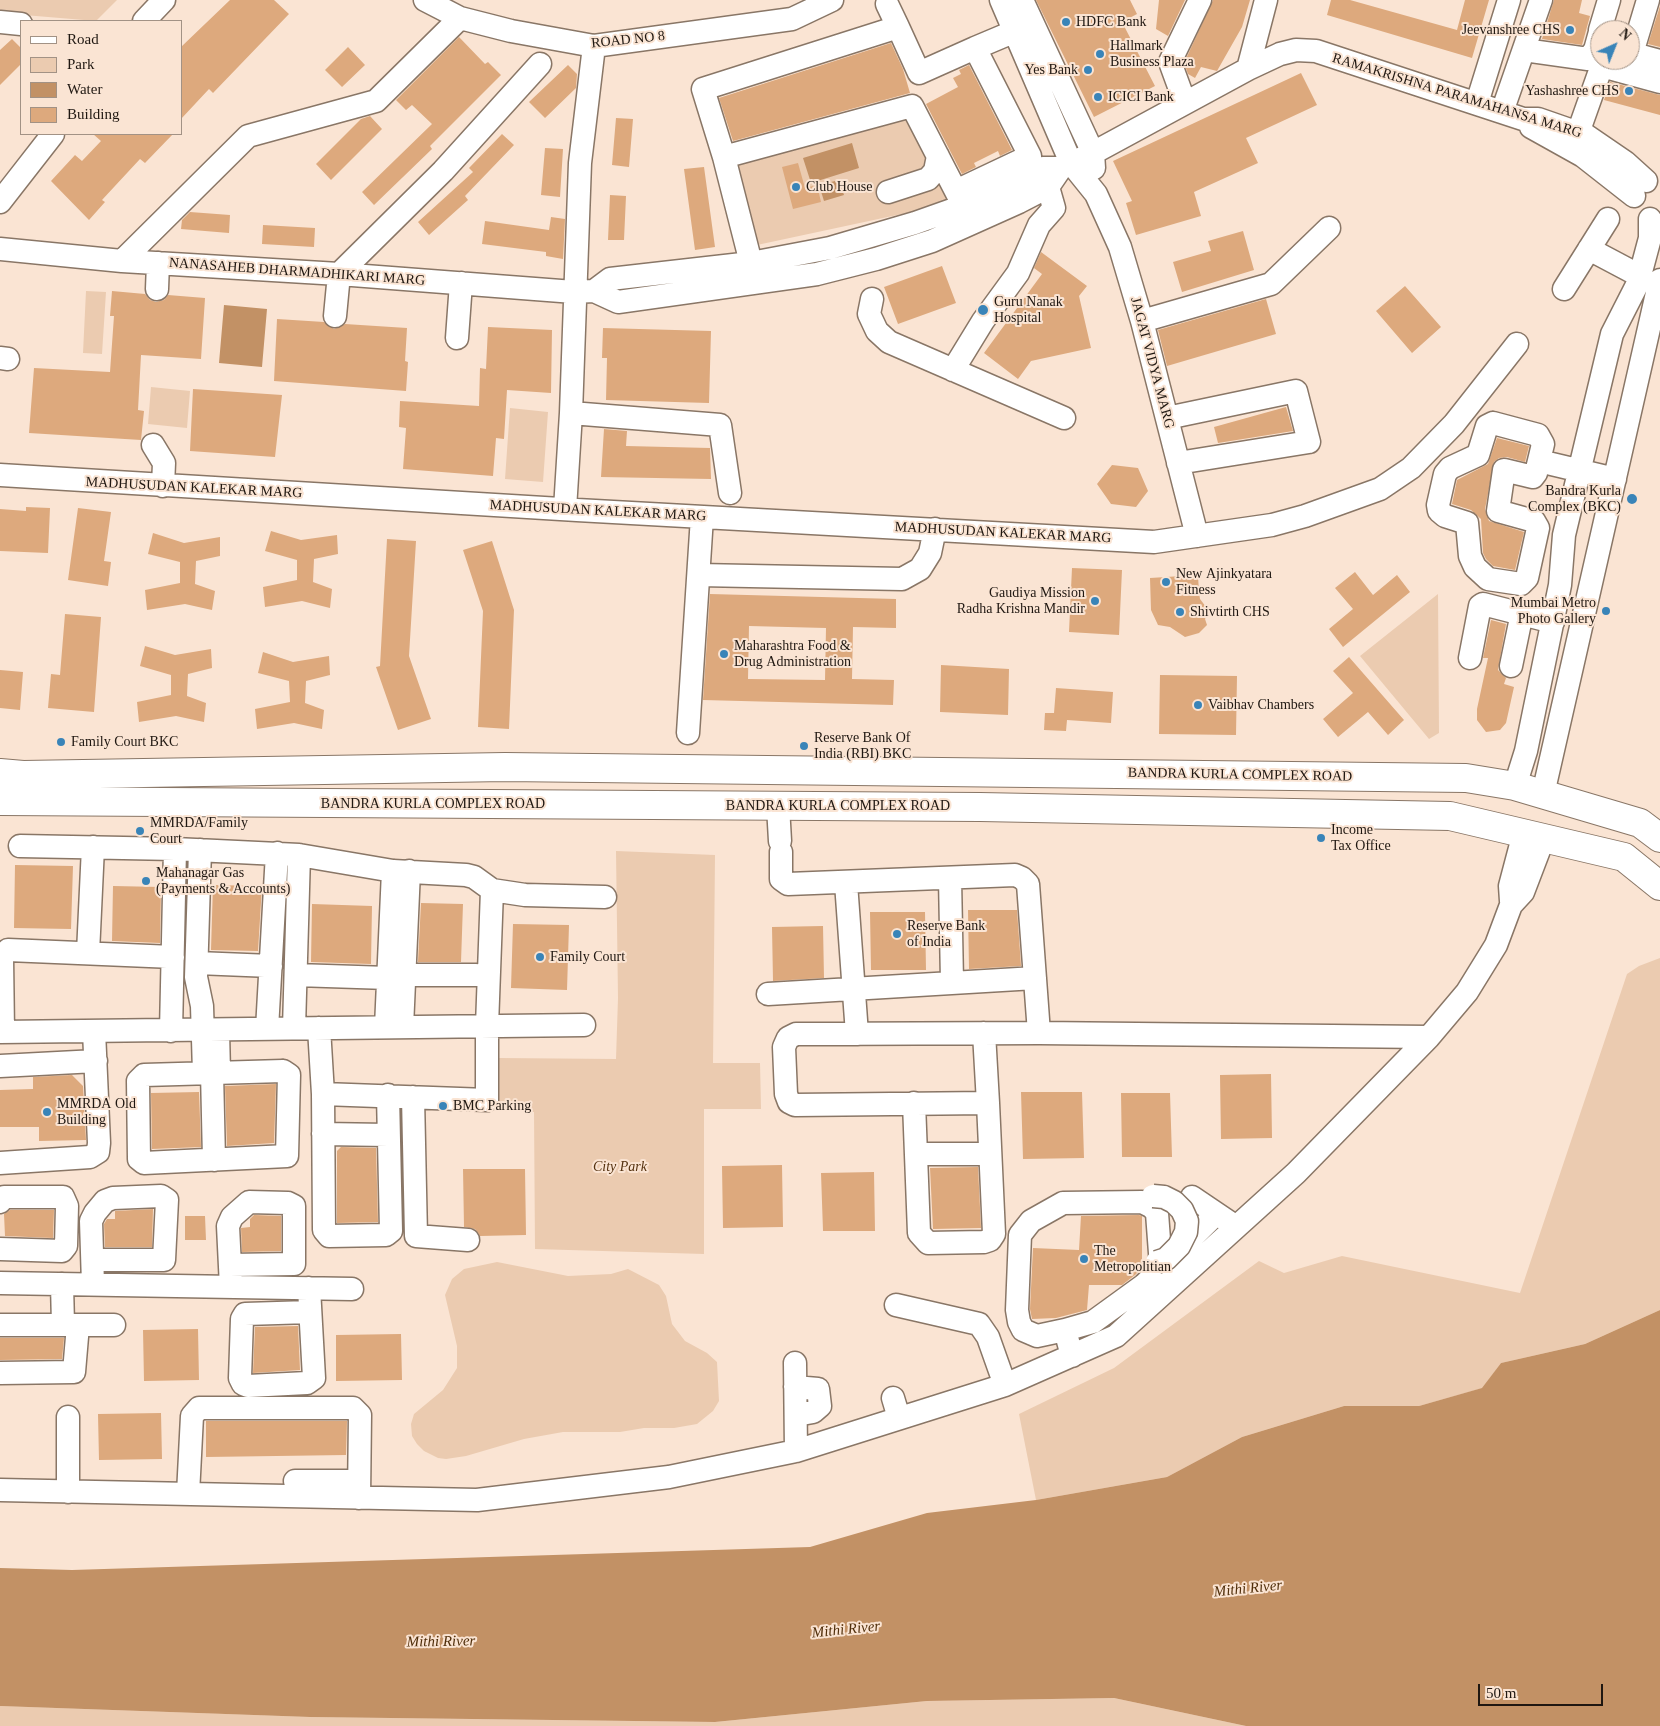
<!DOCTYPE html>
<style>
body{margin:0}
#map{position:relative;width:1660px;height:1726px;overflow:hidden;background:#fae4d3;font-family:Georgia,serif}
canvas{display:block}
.legend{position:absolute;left:20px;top:20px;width:162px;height:115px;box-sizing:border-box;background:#fae4d3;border:1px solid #a29285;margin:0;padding:6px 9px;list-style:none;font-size:15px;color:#1f1711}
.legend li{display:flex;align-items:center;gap:10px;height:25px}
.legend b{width:25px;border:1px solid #a29285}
.north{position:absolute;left:1590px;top:20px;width:50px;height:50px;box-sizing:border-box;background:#fae4d3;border:1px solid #a29285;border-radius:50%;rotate:44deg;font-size:14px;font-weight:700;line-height:20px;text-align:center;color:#1f1711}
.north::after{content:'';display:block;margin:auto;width:18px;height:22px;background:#3984b8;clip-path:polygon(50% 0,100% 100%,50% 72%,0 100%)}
.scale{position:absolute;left:1478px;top:1684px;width:125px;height:22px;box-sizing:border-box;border:2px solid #1f1711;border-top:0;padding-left:6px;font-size:15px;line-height:18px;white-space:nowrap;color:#1f1711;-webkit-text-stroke:4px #fae4d3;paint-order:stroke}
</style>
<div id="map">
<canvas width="1660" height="1726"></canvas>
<ul class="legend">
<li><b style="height:6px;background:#fff"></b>Road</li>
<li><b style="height:14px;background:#ebcbb0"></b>Park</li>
<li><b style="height:14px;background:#c29165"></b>Water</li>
<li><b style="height:14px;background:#dda97d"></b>Building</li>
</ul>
<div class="north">N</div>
<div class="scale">50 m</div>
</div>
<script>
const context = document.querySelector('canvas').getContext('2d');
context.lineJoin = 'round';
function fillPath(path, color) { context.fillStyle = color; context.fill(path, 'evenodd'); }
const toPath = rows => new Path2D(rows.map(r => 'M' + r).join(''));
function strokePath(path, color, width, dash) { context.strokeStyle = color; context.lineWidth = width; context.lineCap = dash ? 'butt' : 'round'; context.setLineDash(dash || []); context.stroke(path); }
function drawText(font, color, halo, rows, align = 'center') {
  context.font = font + ' Georgia,serif'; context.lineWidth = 4; context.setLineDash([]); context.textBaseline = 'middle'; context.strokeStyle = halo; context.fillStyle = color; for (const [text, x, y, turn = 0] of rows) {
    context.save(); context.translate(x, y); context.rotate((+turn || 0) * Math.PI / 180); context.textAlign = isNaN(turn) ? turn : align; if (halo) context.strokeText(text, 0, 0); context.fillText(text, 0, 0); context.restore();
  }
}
fillPath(toPath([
 [0,0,117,0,96,21,0,13],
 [901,114,917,123,950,198,911,212,757,245,735,160],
 [86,291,106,292,102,354,83,353],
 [151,387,190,391,187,428,148,424],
 [510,408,548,412,543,482,505,479],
 [1438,594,1439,733,1429,739,1360,656],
 [616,851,715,855,713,1063,760,1063,761,1109,704,1109,704,1254,535,1249,534,1112,499,1112,499,1058,616,1059,618,998],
 [1660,958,1660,1310,1585,1344,1501,1363,1483,1388,1419,1406,1344,1406,1242,1437,1167,1477,1036,1500,1019,1414,1114,1368,1259,1261,1284,1273,1342,1256,1520,1293,1627,974,1639,966],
 [497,1262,568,1276,611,1274,628,1269,659,1285,666,1296,672,1324,685,1341,707,1353,717,1362,719,1401,713,1411,697,1424,674,1428,644,1428,620,1432,563,1432,524,1439,466,1456,446,1459,438,1458,424,1451,417,1444,412,1436,411,1424,414,1414,443,1390,457,1368,457,1346,445,1295,452,1279,464,1269],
 [1114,1698,1246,1726,0,1726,0,1706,310,1717,715,1722,927,1701]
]), '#ebcbb0');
fillPath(toPath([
 [852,143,859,168,811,183,803,158],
 [839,180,844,195,824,201,819,185],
 [224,305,267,309,262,367,219,363],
 [1660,1310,1660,1726,1246,1726,1114,1698,927,1701,715,1722,310,1717,0,1706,0,1568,72,1570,810,1547,927,1513,1036,1500,1167,1477,1242,1437,1344,1406,1419,1406,1482,1388,1501,1363,1585,1344]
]), '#c29165');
fillPath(toPath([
 [230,0,274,0,289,14,213,93,209,89,181,119,181,47],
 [1036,0,1130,0,1137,14,1122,22,1155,86,1094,117],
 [1159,0,1185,0,1168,36,1156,29],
 [1213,0,1250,0,1242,27,1217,71,1201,67,1195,78,1188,74,1184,63],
 [1331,0,1350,0,1457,30,1465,0,1489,0,1472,58,1327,15],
 [1554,0,1582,0,1579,13,1590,16,1582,45,1542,39],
 [1660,6,1660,47,1648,44],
 [459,37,485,64,488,62,501,75,430,146,432,149,374,205,362,192,432,124,412,105,406,110,396,100],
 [12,39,21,48,21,64,0,85,0,50],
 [891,43,903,69,910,93,733,141,719,98],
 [348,47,365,65,342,87,325,70],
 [568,65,577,74,576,88,545,118,529,102],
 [969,65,1012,150,1000,156,998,151,974,163,976,167,962,174,926,104,958,87,953,78,961,74,959,70],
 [1301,73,1317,105,1246,138,1258,163,1194,192,1201,216,1136,235,1126,203,1132,201,1113,161],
 [1610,82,1660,95,1660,115,1604,100],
 [370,116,382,129,331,180,316,164,361,119],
 [616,118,633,119,629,167,612,165],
 [93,134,173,134,145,163,140,159,102,200,105,202,89,220,51,181,75,155,82,161,101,141],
 [502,134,514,145,465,196,468,200,429,235,418,222,473,172,469,168],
 [545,148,563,149,560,197,541,195],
 [798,163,805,188,817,185,821,202,793,209,782,167],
 [704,167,715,247,695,250,684,169],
 [610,195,626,196,624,240,608,240],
 [190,212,230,215,229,233,181,229,182,220],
 [551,217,565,219,563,259,546,256,546,252,482,244,485,221,549,230],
 [263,225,315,228,314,247,262,244],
 [1243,231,1254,270,1182,292,1173,262,1211,251,1208,241],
 [1041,252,1087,286,1079,296,1091,348,1031,361,1018,379,984,353,1042,274,1034,268],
 [942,266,956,303,898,324,884,287],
 [1405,286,1441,327,1412,353,1376,311],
 [112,291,145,294,150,300,156,302,164,300,168,295,205,298,201,359,141,355,138,410,144,411,141,440,29,433,34,368,110,372,114,316,110,316],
 [1266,299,1276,334,1167,366,1158,330],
 [277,319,324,322,334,329,345,324,407,328,405,361,408,362,406,391,274,381],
 [488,327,552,330,551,393,507,390,504,439,496,438,493,476,403,469,406,428,399,427,400,401,479,406,480,368,486,369],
 [603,328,711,331,709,403,606,400,607,358,602,358],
 [193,389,282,395,275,457,190,451],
 [1286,407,1293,431,1218,443,1214,427],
 [604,429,627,431,626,446,710,448,711,479,601,477],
 [1497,438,1529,446,1525,462,1507,457,1499,458,1494,462,1485,509,1489,521,1524,532,1515,570,1493,566,1486,559,1483,553,1481,519,1471,510,1452,504,1457,480,1488,464],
 [1112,465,1138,468,1148,491,1136,507,1111,504,1097,484],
 [26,507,50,508,48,553,0,551,0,509,26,511],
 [78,508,111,512,104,561,111,562,108,586,68,580],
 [271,531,301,540,337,535,338,554,314,559,313,582,332,589,330,608,302,601,265,607,263,587,297,580,297,560,265,551],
 [153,533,184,543,220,537,220,556,196,561,195,584,215,591,212,610,185,604,147,610,145,590,180,583,180,562,148,554],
 [387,539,416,541,409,656,431,719,398,730,376,667,380,666],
 [492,541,514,610,509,729,478,727,483,611,463,550],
 [1072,568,1122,570,1119,635,1069,632],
 [1355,572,1373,595,1397,575,1410,592,1343,647,1329,629,1353,609,1335,588],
 [1198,575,1199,593,1200,599,1206,607,1208,613,1205,619,1207,625,1199,633,1185,637,1170,627,1158,625,1151,610,1150,578],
 [710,594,896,599,896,628,853,627,852,679,894,680,893,705,703,700],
 [749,626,826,628,825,680,748,679],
 [65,614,101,617,94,712,48,708,51,674,60,675],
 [1491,620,1506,624,1498,670,1506,678,1504,684,1514,687,1506,723,1500,730,1486,732,1477,720,1477,709,1488,658,1483,658],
 [145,646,175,655,211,649,212,668,188,674,187,696,206,703,204,722,176,716,139,722,137,702,171,695,171,675,140,666],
 [263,652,293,662,329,656,330,675,306,681,305,703,324,710,322,729,294,723,257,729,255,709,290,702,289,681,258,673],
 [1349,657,1404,720,1388,735,1368,712,1338,737,1323,719,1353,693,1333,671],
 [941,665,1009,669,1008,715,940,712],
 [0,670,23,672,20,710,0,708],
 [1160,675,1237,676,1236,735,1159,734],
 [1056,688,1113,692,1111,723,1067,720,1066,731,1044,730,1045,713,1054,713],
 [15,865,73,866,71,929,14,928],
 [213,885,262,886,258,951,211,950],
 [113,886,161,887,160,943,112,941],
 [421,903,463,904,461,962,418,962],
 [312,904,372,906,371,964,311,962],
 [968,910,1017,910,1021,966,969,969],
 [870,912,925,912,926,970,871,970],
 [513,924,569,925,567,990,511,988],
 [823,926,824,978,773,981,772,927],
 [1271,1074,1272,1138,1221,1139,1220,1075],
 [72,1075,83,1086,86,1140,39,1141,39,1127,0,1127,0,1090,33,1089,33,1077],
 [276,1084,274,1143,227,1146,225,1086],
 [199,1092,201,1147,152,1149,151,1093],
 [1021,1092,1082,1092,1084,1158,1023,1159],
 [1121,1093,1170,1093,1172,1157,1122,1157],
 [341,1147,376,1148,378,1222,337,1223,337,1151],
 [782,1165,783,1227,723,1228,722,1166],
 [978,1167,981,1228,933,1229,930,1168],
 [463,1169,525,1169,526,1235,480,1236,475,1229,464,1227],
 [874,1172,875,1231,823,1231,821,1173],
 [153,1209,152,1247,105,1247,104,1224,107,1219,115,1219,115,1211],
 [10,1210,54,1210,53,1238,5,1236,4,1214],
 [254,1215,281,1216,281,1251,242,1252,241,1228,250,1227,250,1219],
 [1139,1215,1142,1216,1142,1268,1135,1275,1122,1285,1089,1285,1087,1310,1056,1318,1032,1319,1030,1309,1033,1248,1079,1250,1081,1216],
 [185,1216,205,1216,206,1240,185,1240],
 [298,1326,300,1370,253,1373,255,1327],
 [198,1329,199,1380,144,1381,143,1330],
 [401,1334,402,1380,336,1381,336,1335],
 [0,1338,64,1338,62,1359,0,1360],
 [161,1413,162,1459,99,1460,98,1414],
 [206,1421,347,1421,346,1455,206,1457]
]), '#dda97d');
const minor = toPath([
 [425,0,460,18,511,31,594,46,792,19,832,0],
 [1001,0,1071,163,1096,194,1120,247,1142,321,1197,536],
 [1022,0,1093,153,1094,168],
 [1648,0,1633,50,1637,55,1660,61],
 [887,4,898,27],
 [144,21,164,0],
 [0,22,21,24],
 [1600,30,1609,0],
 [975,48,1013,32],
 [1524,50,1588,59,1595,50,1600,32],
 [1248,69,1266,0],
 [1185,103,1170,62,1200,0],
 [1477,103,1509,0],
 [1502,112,1541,0],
 [1531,127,1583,156,1634,196],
 [1578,133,1601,68,1605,67,1660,82],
 [724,157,703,89,898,27,919,73,975,48,1030,156,956,191],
 [888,192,928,179,935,171,938,156],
 [0,202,53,134],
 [0,249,122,261,339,274,574,292,594,291,618,302,817,274,876,259,932,241,1019,202,1048,187,1061,168],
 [1589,249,1640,276],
 [122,261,248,136,376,101,460,18],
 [751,263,724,157,731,155,912,106,962,203],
 [157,289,158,263],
 [1564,289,1608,219],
 [594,291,610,279,751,263,830,248,915,223,963,206,1043,168,1061,168,1093,153,1248,69,1280,54,1296,50,1316,51,1523,119,1538,119,1587,136,1625,162,1646,181],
 [872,299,869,314,877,331,889,342,1064,418],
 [335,316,339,274,443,171,540,64],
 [1142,321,1271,284,1329,228],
 [457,338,461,283],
 [0,358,8,359],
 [953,370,983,321,1018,273,1039,225,1054,208,1048,187],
 [571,413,720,425,730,493],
 [1167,418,1296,391,1309,442,1178,463],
 [1493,423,1538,435,1543,444,1536,473,1533,477,1504,470,1498,511,1534,521,1538,528,1527,578,1521,584,1488,579,1475,567,1470,556,1467,523,1445,516,1439,511,1438,505,1445,474,1450,468,1478,455,1487,426,1493,423],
 [153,445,164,463,163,486],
 [1539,461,1615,479],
 [0,475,577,510,1154,542,1272,525,1305,516,1380,489,1411,468,1454,424,1517,344],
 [565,509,571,413,580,163,594,46],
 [699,575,902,579,920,569,930,553,935,529],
 [1470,658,1480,606,1483,604,1553,622],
 [1511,666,1522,613],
 [688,733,702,517],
 [1515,786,1526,751,1560,585,1564,535,1612,334,1638,283,1650,238,1650,219],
 [1543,794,1660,280],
 [778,806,780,841],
 [20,846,175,849,299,855,393,871,466,875,474,877,492,890,525,895,605,897],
 [200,850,196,977,202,1006,204,1073],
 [781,852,781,879,788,884,1015,875,1022,878,1028,884,1039,1033],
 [950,878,952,982],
 [846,883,857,1034],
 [1511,901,1510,886,1524,833],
 [88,953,93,847],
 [197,963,271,966],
 [296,975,388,978],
 [404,975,476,975],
 [768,994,1035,978],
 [386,1027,393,871],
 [402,1027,409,871],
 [294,1028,299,855],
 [319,1028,323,1094,487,1100,487,1026,492,890],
 [267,1029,277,853],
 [171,1031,175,849],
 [218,1031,219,1073],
 [0,1032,584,1025],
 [3,1032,2,957,8,950,173,957],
 [984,1033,988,1103,795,1105,789,1102,786,1094,784,1047,788,1038,796,1034,1039,1033,1429,1037],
 [0,1066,96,1061],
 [283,1071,289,1075,287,1156,144,1163,139,1159,138,1081,144,1075,283,1071],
 [212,1072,214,1160],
 [323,1094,324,1230,329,1236,386,1235,391,1231,388,1095],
 [413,1097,416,1236,468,1240],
 [914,1103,919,1233,928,1243,984,1242,990,1240,994,1234,988,1103],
 [323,1134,388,1135],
 [916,1154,990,1154],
 [0,1163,90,1157,98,1152,99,1143,94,1031],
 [1192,1197,1229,1222],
 [0,1202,4,1197,63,1197,67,1206,66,1246,62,1251,0,1249],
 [230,1265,294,1264,294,1206,288,1203,249,1202,232,1217,228,1226,231,1287],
 [0,1283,352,1289],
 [62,1284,63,1325],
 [93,1284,91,1221,95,1213,105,1201,113,1198,161,1196,167,1200,164,1260,93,1260],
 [309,1288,314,1378,307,1383,248,1386,243,1384,240,1378,242,1319,245,1314,310,1312],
 [896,1305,979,1324,988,1337,1005,1385],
 [0,1325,78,1325,74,1372,0,1373],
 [78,1325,114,1325],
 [1065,1330,1093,1322,1144,1285,1216,1214],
 [1072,1356,1065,1330,1037,1336,1023,1330,1019,1322,1017,1310,1020,1235,1031,1221,1063,1203,1142,1202,1152,1207,1157,1213,1163,1293],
 [795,1363,796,1451],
 [795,1387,818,1389,820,1406,813,1412,796,1415],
 [893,1398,899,1418],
 [68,1417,68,1492],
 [295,1481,359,1481],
 [0,1490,477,1500,669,1477,796,1451,1005,1385,1116,1336,1296,1173,1429,1037,1467,992,1496,945,1511,905,1523,892,1544,837],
 [188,1494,192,1416,199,1408,353,1408,360,1415,359,1498]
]);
const major = toPath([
 [0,773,23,775,505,767,1466,778,1515,786,1640,823,1660,838],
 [0,801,980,807,1450,816,1624,857,1660,886]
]);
strokePath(minor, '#897666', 25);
strokePath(major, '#897666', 30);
strokePath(minor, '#fff', 22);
strokePath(major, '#fff', 28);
const minorBridge = toPath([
 [1153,1196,1164,1197,1174,1202,1182,1210,1187,1221,1186,1232,1179,1246,1166,1259,1157,1262]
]);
strokePath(minorBridge, '#897666', 25, []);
strokePath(minorBridge, '#fff', 22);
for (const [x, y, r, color] of [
 [1066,22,5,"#3984b8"],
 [1570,30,5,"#3984b8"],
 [1100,54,5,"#3984b8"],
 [1088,70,5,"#3984b8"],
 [1629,91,5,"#3984b8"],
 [1098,97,5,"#3984b8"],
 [796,187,5,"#3984b8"],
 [983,310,6,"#3984b8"],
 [1632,499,6,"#3984b8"],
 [1166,582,5,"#3984b8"],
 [1095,601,5,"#3984b8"],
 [1606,611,5,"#3984b8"],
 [1180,612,5,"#3984b8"],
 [724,654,5,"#3984b8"],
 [1198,705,5,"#3984b8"],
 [61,742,5,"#3984b8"],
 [804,746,5,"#3984b8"],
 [140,831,5,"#3984b8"],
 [1321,838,5,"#3984b8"],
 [146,881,5,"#3984b8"],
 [897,934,5,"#3984b8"],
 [540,957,5,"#3984b8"],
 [443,1106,5,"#3984b8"],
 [47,1112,5,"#3984b8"],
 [1084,1259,5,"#3984b8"]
]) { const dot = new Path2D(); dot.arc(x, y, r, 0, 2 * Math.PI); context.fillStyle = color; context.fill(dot); strokePath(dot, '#fae4d3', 2); }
drawText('14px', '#1f1711', '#fae4d3', [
 ["HDFC Bank",1076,22],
 ["Jeevanshree CHS",1560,30,"right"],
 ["Hallmark",1110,46],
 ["Business Plaza",1110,62],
 ["Yes Bank",1078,70,"right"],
 ["Yashashree CHS",1619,91,"right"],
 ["ICICI Bank",1108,97],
 ["Club House",806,187],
 ["Guru Nanak",994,302],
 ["Hospital",994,318],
 ["Bandra Kurla",1621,491,"right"],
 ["Complex (BKC)",1621,507,"right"],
 ["New Ajinkyatara",1176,574],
 ["Fitness",1176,590],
 ["Gaudiya Mission",1085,593,"right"],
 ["Radha Krishna Mandir",1085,609,"right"],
 ["Mumbai Metro",1596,603,"right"],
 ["Photo Gallery",1596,619,"right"],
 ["Shivtirth CHS",1190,612],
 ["Maharashtra Food &",734,646],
 ["Drug Administration",734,662],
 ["Vaibhav Chambers",1208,705],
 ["Reserve Bank Of",814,738],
 ["India (RBI) BKC",814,754],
 ["Family Court BKC",71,742],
 ["MMRDA/Family",150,823],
 ["Court",150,839],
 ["Income",1331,830],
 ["Tax Office",1331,846],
 ["Mahanagar Gas",156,873],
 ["(Payments & Accounts)",156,889],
 ["Reserve Bank",907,926],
 ["of India",907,942],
 ["Family Court",550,957],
 ["MMRDA Old",57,1104],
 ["Building",57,1120],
 ["BMC Parking",453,1106],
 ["The",1094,1251],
 ["Metropolitian",1094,1267]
], 'left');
drawText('14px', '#1f1711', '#fae4d3', [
 ["ROAD NO 8",628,40,-6],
 ["RAMAKRISHNA PARAMAHANSA MARG",1457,96,17],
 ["NANASAHEB DHARMADHIKARI MARG",297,272,4],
 ["JAGAT VIDYA MARG",1152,363,75],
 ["MADHUSUDAN KALEKAR MARG",194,488,3],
 ["MADHUSUDAN KALEKAR MARG",598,511,3],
 ["MADHUSUDAN KALEKAR MARG",1003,533,3],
 ["BANDRA KURLA COMPLEX ROAD",1240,775,1],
 ["BANDRA KURLA COMPLEX ROAD",433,804],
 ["BANDRA KURLA COMPLEX ROAD",838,806]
]);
drawText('italic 14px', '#553210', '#fae4d3', [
 ["City Park",620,1167]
]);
drawText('italic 15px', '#502e0a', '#fae4d3', [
 ["Mithi River",1248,1589,-6],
 ["Mithi River",846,1630,-6],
 ["Mithi River",441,1642,-1]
]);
</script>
